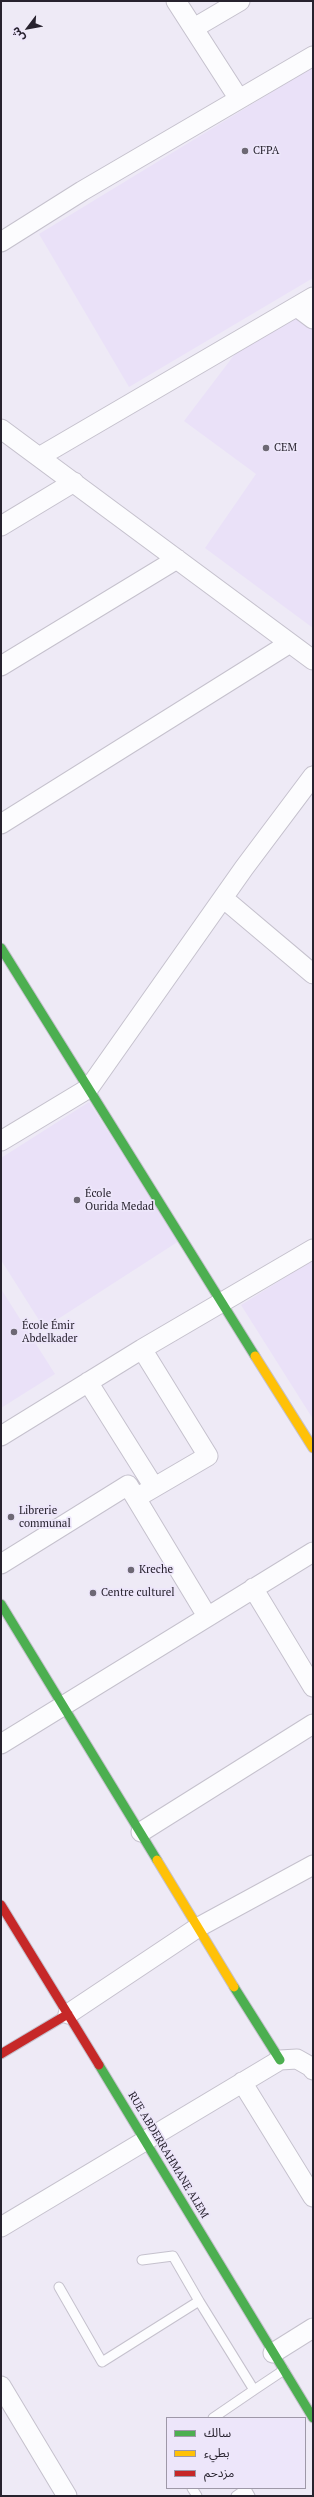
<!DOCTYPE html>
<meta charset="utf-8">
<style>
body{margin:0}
#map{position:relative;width:314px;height:2497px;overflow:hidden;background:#eeeaf6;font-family:"PT Serif","Noto Sans Arabic",serif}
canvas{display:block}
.frame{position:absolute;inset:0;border:2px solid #27222e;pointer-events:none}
.legend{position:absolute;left:166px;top:2417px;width:140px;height:72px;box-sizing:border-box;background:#ede6fa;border:1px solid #9e98a8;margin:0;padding:5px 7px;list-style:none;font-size:12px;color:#27222e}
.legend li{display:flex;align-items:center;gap:8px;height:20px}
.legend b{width:20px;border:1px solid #9e98a8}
.north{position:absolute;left:8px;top:8px;width:40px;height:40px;-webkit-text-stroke:3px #ede6fa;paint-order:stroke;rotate:238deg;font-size:11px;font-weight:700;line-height:16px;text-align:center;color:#27222e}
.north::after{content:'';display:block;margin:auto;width:14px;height:18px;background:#27222e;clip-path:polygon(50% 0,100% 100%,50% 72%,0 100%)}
</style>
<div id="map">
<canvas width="314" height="2497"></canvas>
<div class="frame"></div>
<ul class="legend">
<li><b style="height:5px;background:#4caf50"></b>سالك</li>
<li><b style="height:5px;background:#ffc107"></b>بطيء</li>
<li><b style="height:5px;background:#c62828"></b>مزدحم</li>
</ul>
<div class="north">ش</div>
</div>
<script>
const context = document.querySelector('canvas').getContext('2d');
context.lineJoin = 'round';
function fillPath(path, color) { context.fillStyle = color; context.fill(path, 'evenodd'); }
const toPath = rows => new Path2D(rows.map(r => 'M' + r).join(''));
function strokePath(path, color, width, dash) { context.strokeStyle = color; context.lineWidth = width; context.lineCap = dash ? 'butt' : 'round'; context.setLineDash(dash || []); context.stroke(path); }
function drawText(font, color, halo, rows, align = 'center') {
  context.font = font + ' "PT Serif",serif'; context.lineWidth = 3.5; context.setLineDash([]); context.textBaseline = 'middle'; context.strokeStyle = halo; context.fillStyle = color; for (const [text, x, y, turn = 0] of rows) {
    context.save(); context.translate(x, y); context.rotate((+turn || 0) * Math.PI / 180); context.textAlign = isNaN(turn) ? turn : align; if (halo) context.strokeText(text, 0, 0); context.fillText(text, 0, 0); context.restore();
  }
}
fillPath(toPath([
 [313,67,313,278,129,387,39,234],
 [296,317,313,330,313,628,205,548,256,474,184,421,241,346],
 [89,1102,179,1241,44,1328,1,1260,1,1158],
 [313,1260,313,1419,241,1305],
 [1,1289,55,1374,1,1408]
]), '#eae1f8');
const lane = toPath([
 [142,2260,173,2256,199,2301],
 [59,2287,102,2362,199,2301,254,2390,213,2418],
 [254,2390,284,2370],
 [192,2488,197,2496],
 [236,2496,246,2489,250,2496]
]);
const street = toPath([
 [176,1,239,99],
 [194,28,240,1],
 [1,242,82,191,313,56],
 [297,307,313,319],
 [1,429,313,660],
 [39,457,313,297],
 [1,526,74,482],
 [1,666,177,559],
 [1,824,290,643],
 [223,898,313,974],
 [1,1141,89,1088,244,868,313,776],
 [88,1382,154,1487],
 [1,1436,142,1349,313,1249],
 [136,1498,208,1456,142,1349],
 [1,1564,128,1485,207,1616],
 [253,1588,313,1687],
 [1,1744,313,1552],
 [141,1832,313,1724],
 [68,2014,197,1928,313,1865],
 [242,2082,313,2197],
 [1,2227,280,2060,297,2059,311,2067,313,2070],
 [273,2353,313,2328],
 [1,2386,67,2496]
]);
const fast = toPath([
 [1,948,255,1356],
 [1,1604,157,1860],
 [234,1987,280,2060],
 [99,2065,313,2418]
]);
const slow = toPath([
 [255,1356,313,1448],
 [157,1860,234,1987]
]);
const jam = toPath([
 [1,1905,99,2065],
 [1,2054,68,2014]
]);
strokePath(lane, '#c5c1cd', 11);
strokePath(street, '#c5c1cd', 21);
strokePath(fast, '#c5c1cd', 11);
strokePath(slow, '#c5c1cd', 11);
strokePath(jam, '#c5c1cd', 11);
strokePath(lane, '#fcfcfe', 9);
strokePath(street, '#fcfcfe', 19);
strokePath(fast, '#4caf50', 9);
strokePath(slow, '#ffc107', 9);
strokePath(jam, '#c62828', 9);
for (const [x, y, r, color] of [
 [245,151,4,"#6d6874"],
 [266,448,4,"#6d6874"],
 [77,1200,4,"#6d6874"],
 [14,1332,4,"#6d6874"],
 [11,1517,4,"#6d6874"],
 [131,1570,4,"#6d6874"],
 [93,1593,4,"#6d6874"]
]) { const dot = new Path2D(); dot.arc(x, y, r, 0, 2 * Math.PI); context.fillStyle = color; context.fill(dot); strokePath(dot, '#ede6fa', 1.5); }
drawText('11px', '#27222e', '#ede6fa', [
 ["CFPA",253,151],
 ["CEM",274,448],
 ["École",85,1194],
 ["Ourida Medad",85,1207],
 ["École Émir",22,1326],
 ["Abdelkader",22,1339],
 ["Librerie",19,1511],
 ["communal",19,1524],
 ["Kreche",139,1570],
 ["Centre culturel",101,1593]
], 'left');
drawText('11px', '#27222e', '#ede6fa', [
 ["RUE ABDERRAHMANE ALEM",168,2155,59]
]);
</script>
